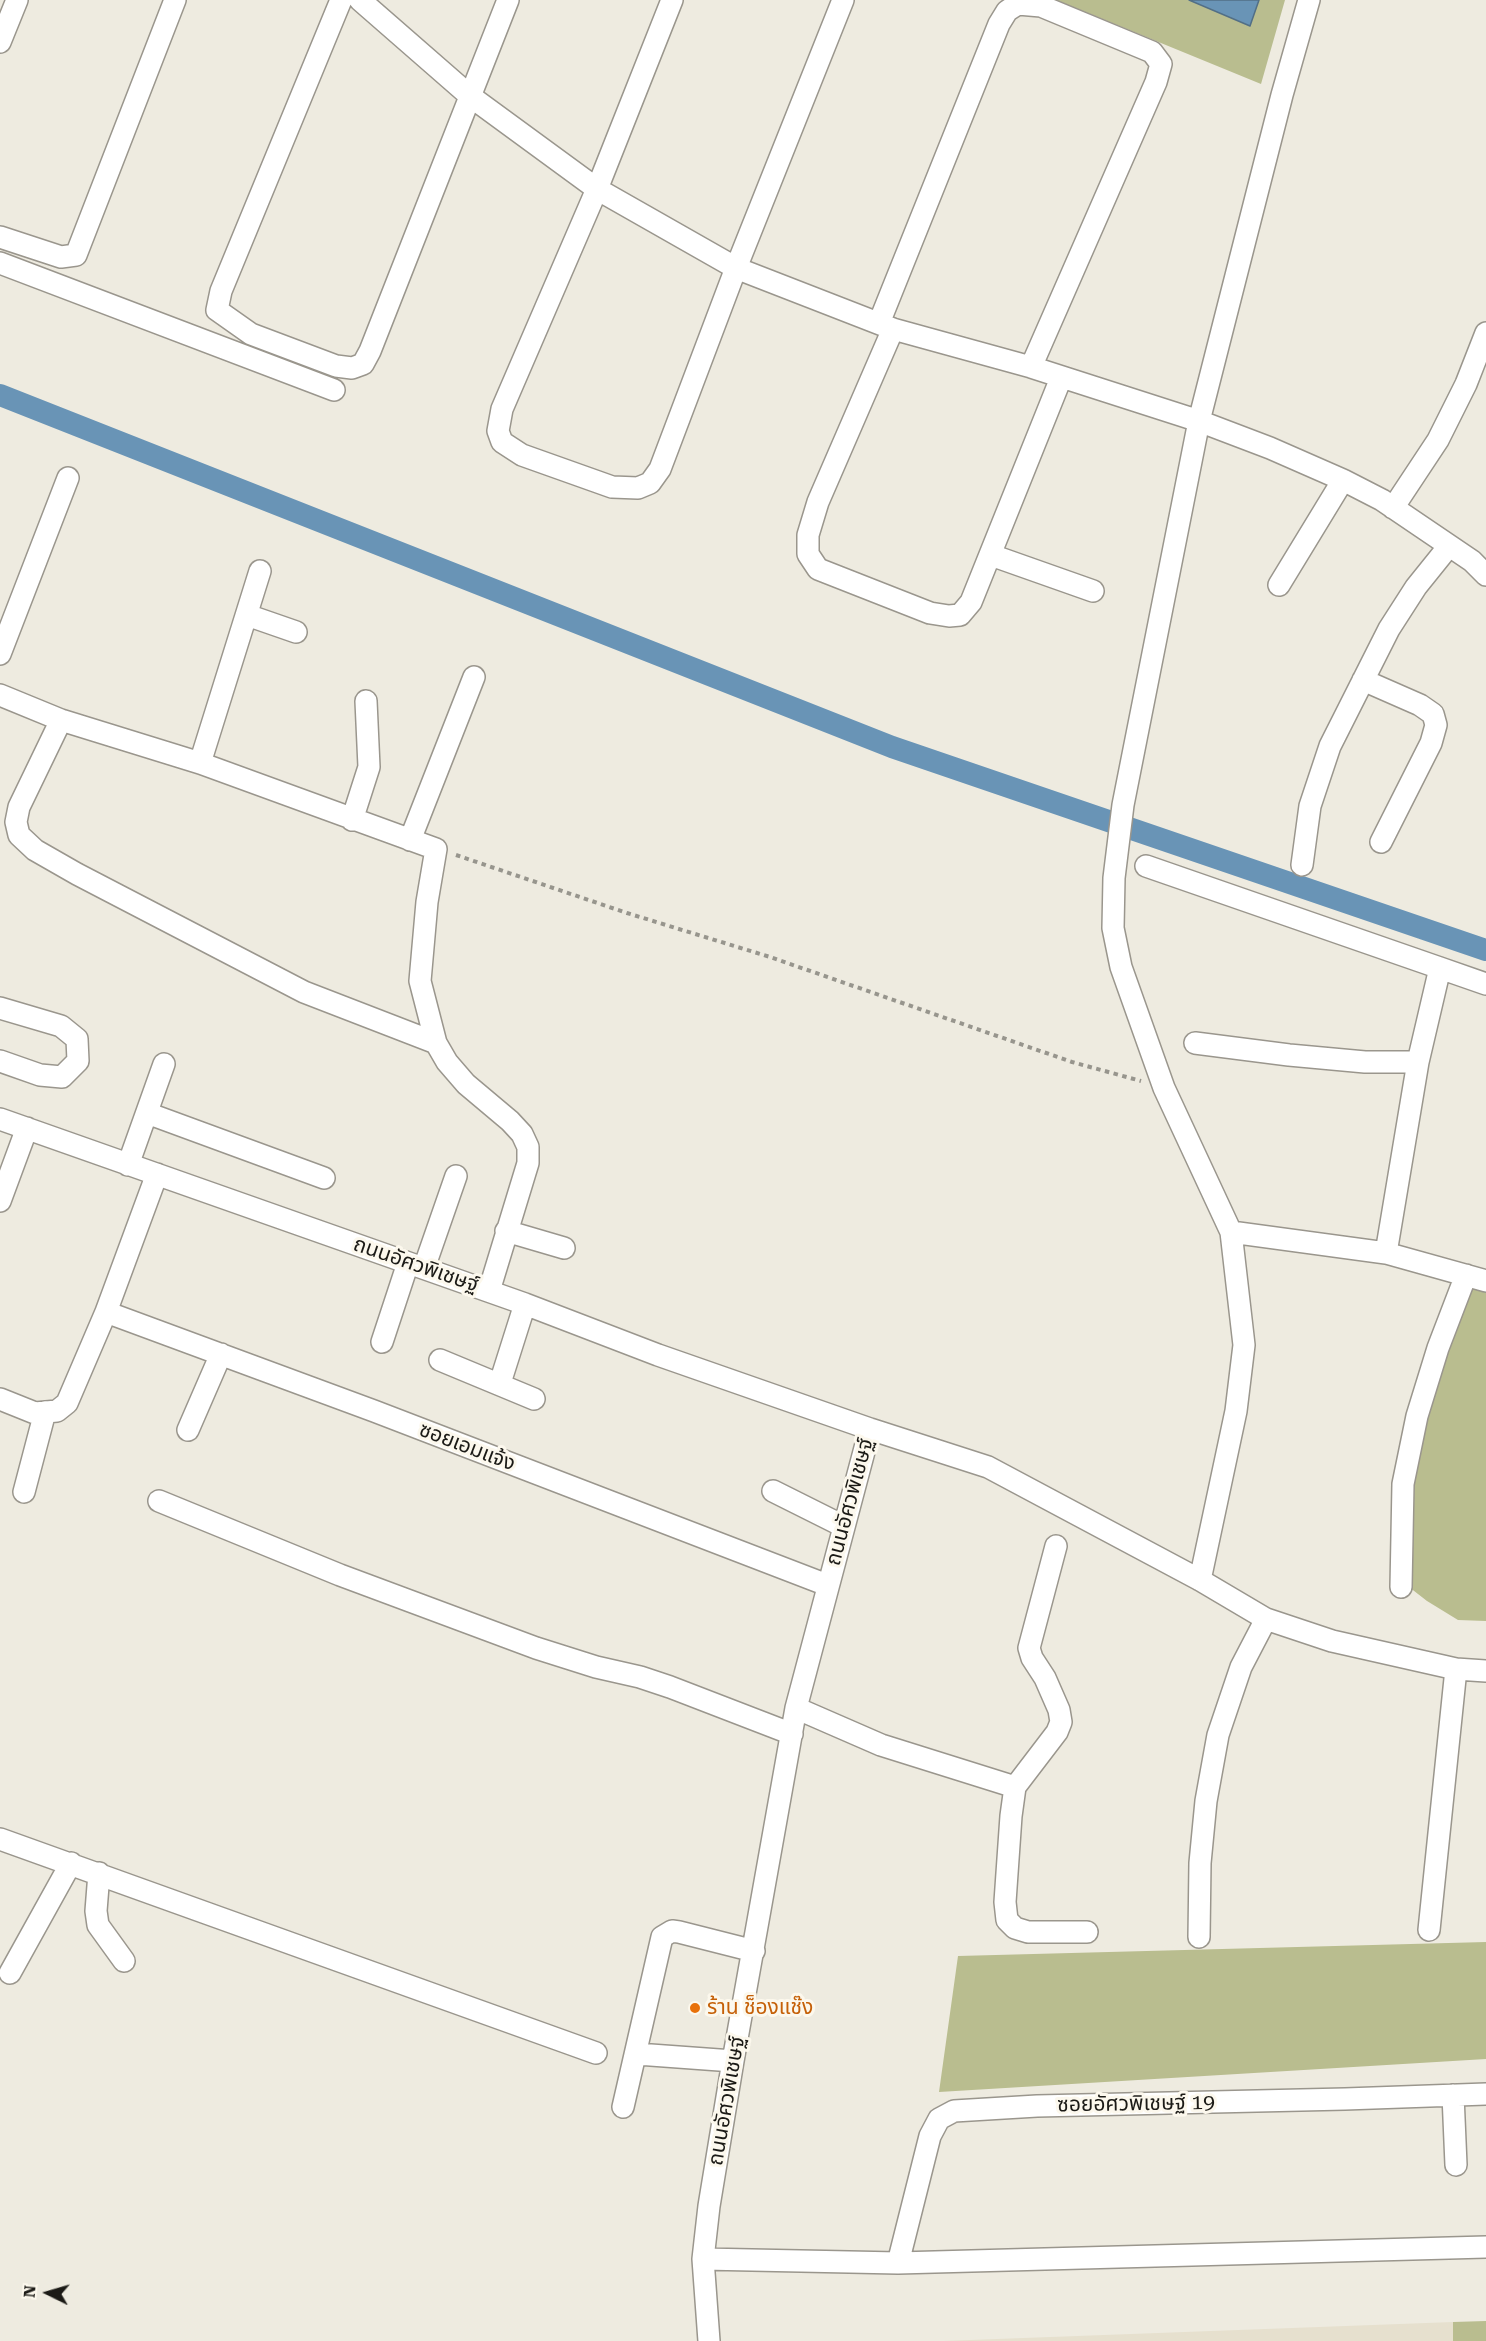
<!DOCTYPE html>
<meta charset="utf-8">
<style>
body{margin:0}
#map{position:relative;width:1486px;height:2341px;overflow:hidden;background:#eeebe0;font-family:"Roboto Serif",serif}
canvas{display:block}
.north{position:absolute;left:18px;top:2263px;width:60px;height:60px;-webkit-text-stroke:4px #fcf8ed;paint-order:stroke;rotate:275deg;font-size:16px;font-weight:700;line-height:24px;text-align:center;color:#1b1a16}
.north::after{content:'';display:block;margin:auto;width:21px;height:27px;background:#1b1a16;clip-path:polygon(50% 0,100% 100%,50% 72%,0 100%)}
</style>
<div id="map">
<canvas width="1486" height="2341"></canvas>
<div class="north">N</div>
</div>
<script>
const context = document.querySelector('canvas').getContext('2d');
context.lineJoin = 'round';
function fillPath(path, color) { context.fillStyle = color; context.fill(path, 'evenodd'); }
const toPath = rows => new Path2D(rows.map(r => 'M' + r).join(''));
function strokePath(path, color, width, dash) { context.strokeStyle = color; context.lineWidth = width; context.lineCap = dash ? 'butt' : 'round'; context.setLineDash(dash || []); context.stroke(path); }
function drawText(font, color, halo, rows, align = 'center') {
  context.font = font + ' "Roboto Serif","Noto Sans Thai",serif'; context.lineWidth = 6; context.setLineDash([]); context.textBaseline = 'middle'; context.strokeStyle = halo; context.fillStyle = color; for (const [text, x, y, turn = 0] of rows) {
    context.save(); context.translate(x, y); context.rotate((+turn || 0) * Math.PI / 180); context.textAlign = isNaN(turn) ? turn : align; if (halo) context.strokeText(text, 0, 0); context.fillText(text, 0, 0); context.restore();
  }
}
fillPath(toPath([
 [1453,2322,1453,2341,943,2341]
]), '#e6e0ce');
fillPath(toPath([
 [1056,0,1189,0,1249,25,1259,0,1285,0,1261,84],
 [1469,1285,1486,1290,1486,1621,1458,1620,1427,1601,1409,1587,1413,1484,1426,1417],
 [1486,1942,1486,2059,939,2092,958,1956],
 [1486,2321,1486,2341,1453,2341,1453,2322]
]), '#b9bd8f');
const water = toPath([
 [1189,0,1259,0,1250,26,1189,0]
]);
fillPath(water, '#6994b6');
strokePath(water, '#526f86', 1.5);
strokePath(toPath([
 [0,395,892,747,1486,950]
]), '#6994b6', 22);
const minor = toPath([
 [341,0,221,291,217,310,251,334,336,366,352,368,363,364,370,351,508,0],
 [360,0,470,96,597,189,736,268,893,329,1031,367,1199,421,1270,448,1343,480,1382,500,1472,561,1486,575],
 [672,0,597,189,502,409,498,431,502,442,522,455,612,487,638,488,650,483,660,469,736,268,843,0],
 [0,42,17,0],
 [0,237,61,257,76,255,175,0],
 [0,263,334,390],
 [879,323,999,24,1007,11,1018,4,1041,6,1152,52,1161,64,1156,82,1031,367],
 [893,329,818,502,808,535,808,554,818,569,930,613,949,616,960,615,971,602,1061,378],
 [1393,508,1438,440,1466,384,1486,333],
 [991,555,1093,591],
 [1279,585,1343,480],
 [247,615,296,632],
 [0,654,68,478],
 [1363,680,1420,705,1433,714,1436,725,1431,743,1381,842],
 [0,695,61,720,200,763,436,849,427,902,420,981,436,1043,447,1062,466,1084,510,1121,522,1134,528,1147,528,1163,489,1291],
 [61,720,19,807,16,822,19,835,35,850,77,874,304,992,436,1043],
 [200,763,260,571],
 [352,820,369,767,366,701],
 [410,840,474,677],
 [1302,865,1310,806,1330,746,1389,629,1416,587,1449,546],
 [1146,866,1440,968],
 [0,1008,61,1026,77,1039,78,1061,62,1077,40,1075,0,1061],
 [1195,1043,1289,1055,1365,1062,1418,1062],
 [147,1113,324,1178],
 [0,1119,525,1304,658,1355,870,1429,988,1467,1200,1580,1266,1619,1332,1641,1456,1669,1486,1671],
 [128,1165,164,1064],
 [0,1201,27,1128],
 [506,1231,564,1248],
 [1231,1232,1386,1253,1486,1281],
 [1386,1253,1418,1062,1440,968,1486,984],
 [424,1268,456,1176],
 [106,1312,374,1411,827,1585],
 [382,1342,408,1263],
 [440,1360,534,1399],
 [500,1383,525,1304],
 [0,1399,35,1413,57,1411,67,1403,106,1312,157,1174],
 [188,1430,221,1354],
 [773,1491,843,1526],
 [24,1492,45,1412],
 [159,1501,340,1575,536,1648,596,1667,640,1677,670,1687,792,1734],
 [1056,1546,1029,1648,1032,1658,1045,1678,1059,1710,1061,1722,1057,1732,1015,1787,1011,1816,1005,1902,1007,1920,1015,1928,1028,1932,1087,1932],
 [1200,1580,1236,1411,1244,1345,1231,1232,1164,1088,1121,967,1113,928,1114,878,1123,805,1199,421,1282,95,1309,0],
 [1401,1587,1403,1484,1417,1416,1438,1348,1466,1275],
 [796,1708,881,1745,1015,1787],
 [0,1839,596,2053],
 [99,1873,96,1911,98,1925,124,1961],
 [1429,1930,1456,1669],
 [1199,1937,1200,1863,1206,1801,1218,1735,1241,1667,1266,1619],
 [10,1973,71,1863],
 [637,2054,733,2061],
 [1453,2095,1456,2165],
 [623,2107,662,1937,672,1931,679,1932,754,1951],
 [703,2259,898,2263,1486,2247],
 [898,2263,930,2136,939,2119,954,2111,1037,2106,1345,2099,1486,2094],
 [709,2341,703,2259,709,2206,733,2061,796,1708,870,1429]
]);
strokePath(minor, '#9a968d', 24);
strokePath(toPath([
 [456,855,627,913,770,957,1072,1062,1141,1081]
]), '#97958d', 4, [4.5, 4.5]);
strokePath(minor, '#fff', 21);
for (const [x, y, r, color] of [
 [695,2008,6,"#e8710a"]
]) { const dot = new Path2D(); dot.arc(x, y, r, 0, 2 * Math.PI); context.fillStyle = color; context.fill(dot); strokePath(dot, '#fcf8ed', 2); }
drawText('21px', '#1b1a16', '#fcf8ed', [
 ["ถนนอัศวพิเชษฐ์",416,1265,19],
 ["ซอยเอมแจ้ง",467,1447,21],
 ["ถนนอัศวพิเชษฐ์",850,1502,-75],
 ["ถนนอัศวพิเชษฐ์",727,2101,-80],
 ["ซอยอัศวพิเชษฐ์ 19",1136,2104,-1]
]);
drawText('21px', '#c56008', '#fcf8ed', [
 ["ร้าน ช็องแช๊ง",707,2008]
], 'left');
</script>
